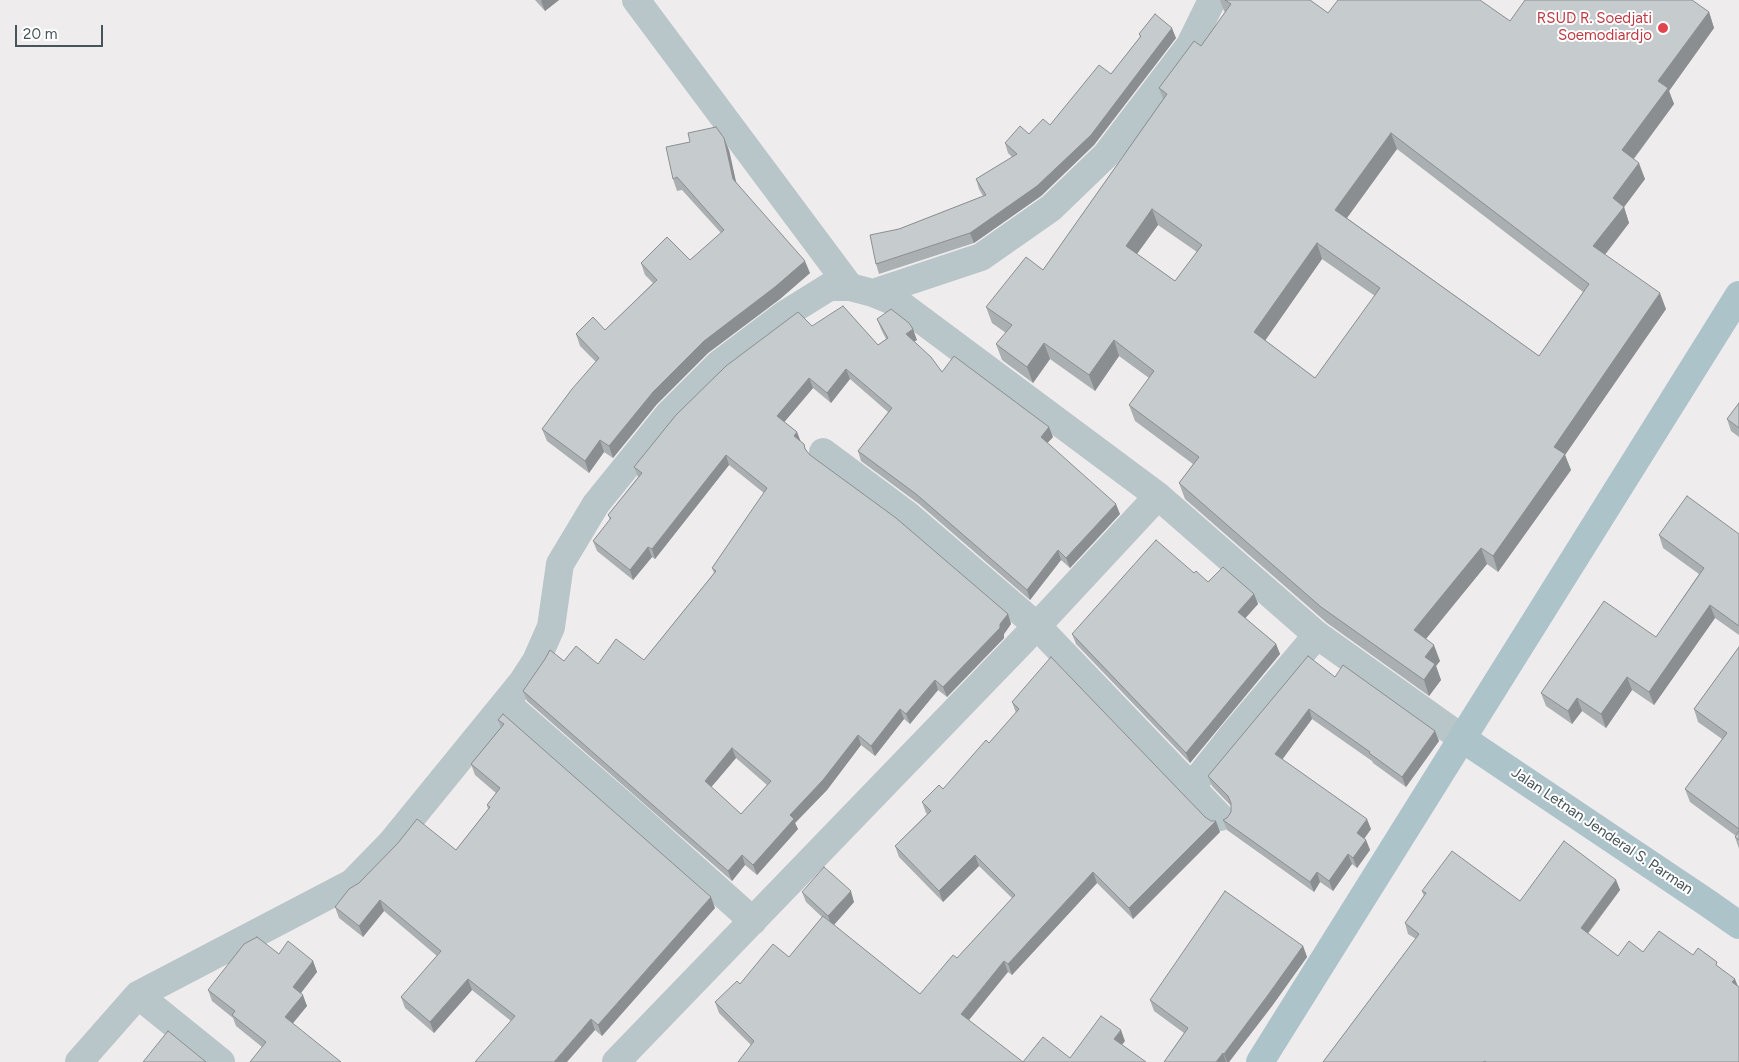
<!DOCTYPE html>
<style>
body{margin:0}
#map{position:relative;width:1739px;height:1062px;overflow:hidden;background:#efeced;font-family:Figtree,sans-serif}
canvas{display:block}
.scale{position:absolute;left:15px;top:25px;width:88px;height:22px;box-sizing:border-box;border:2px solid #465559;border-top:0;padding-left:6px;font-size:15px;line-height:18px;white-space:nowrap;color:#465559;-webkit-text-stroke:4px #fff;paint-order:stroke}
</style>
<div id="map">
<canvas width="1739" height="1062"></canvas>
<div class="scale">20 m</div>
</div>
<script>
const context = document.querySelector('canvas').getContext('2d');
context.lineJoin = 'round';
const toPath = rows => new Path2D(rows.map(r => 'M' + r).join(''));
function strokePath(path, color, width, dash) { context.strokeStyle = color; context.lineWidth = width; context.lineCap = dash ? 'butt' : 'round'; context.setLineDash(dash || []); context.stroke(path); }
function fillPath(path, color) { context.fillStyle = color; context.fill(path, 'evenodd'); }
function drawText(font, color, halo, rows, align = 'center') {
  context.font = font + ' Figtree,sans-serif'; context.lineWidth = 4; context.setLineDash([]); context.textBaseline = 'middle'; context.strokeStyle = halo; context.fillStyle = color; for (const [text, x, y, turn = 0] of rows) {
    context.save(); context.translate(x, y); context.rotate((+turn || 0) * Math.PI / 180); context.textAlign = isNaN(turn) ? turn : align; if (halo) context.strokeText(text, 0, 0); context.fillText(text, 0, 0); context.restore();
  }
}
strokePath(toPath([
 [636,0,850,287],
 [873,293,900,304,1158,496,1317,635,1463,739],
 [823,452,909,516,1037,626,1220,817],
 [506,703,637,817,753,921],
 [1192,786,1235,732,1317,635],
 [138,995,221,1062],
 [79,1062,138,995,352,883,391,843,523,681,536,661,551,627,560,564,596,504,668,415,719,364,784,315,829,287,850,287,873,293,981,257,1051,208,1106,155,1190,45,1212,0],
 [616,1062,1037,626,1158,496]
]), '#b8c5c9', 28);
strokePath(toPath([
 [1463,739,1709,904,1739,925],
 [1260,1062,1739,295]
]), '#adc3ca', 28);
fillPath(toPath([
 [535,0,559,0,545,11],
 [1220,0,1310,0,1328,13,1510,21,1709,12,1714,28,1669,91,1674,104,1634,159,1645,179,1624,207,1629,223,1605,255,1666,309,1565,455,1571,470,1498,572,1487,564,1426,639,1440,661,1436,666,1441,680,1429,696,1327,623,1185,499,1179,483,1193,464,1135,421,1129,405,1149,378,1119,356,1095,391,1050,359,1033,383,1002,360,996,344,1006,333,992,323,986,307,1043,270,1163,99,1159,88,1201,46,1225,12,1224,11],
 [1397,149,1583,292,1539,356,1347,218],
 [1158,225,1197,252,1175,281,1137,254],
 [1322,259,1375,296,1315,378,1265,340],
 [1139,34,1176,38,1094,145,1041,196,974,243,879,274,876,264,899,229,983,196,979,189,976,179,1012,157,1008,153,1005,143,1050,125,1111,74,1140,37],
 [729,150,736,182,810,273,780,299,708,353,657,404,613,458,604,452,589,473,547,441,542,429,596,362,580,346,576,334,605,330,653,283,645,275,641,263,690,260,721,233,682,190,677,191,673,179],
 [877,319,917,340,914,341,942,372,1053,437,1047,443,1120,514,1070,568,1061,560,1030,600,919,504,861,461,858,451,888,412,850,379,831,403,813,388,784,422,797,432,800,441,810,455,1008,614,1011,624,1004,634,1004,638,947,697,938,690,910,724,904,719,875,756,861,745,827,790,795,823,798,829,757,875,745,865,732,881,527,701,523,691,564,661,598,664,644,660,714,573,712,568,764,493,729,465,655,559,652,557,633,580,597,551,593,541,610,520,608,515,638,477,634,467,812,326,878,345,886,339,881,329],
 [736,758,767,785,741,814,711,787],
 [1739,403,1739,437,1731,431,1727,419],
 [1739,534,1739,635,1715,618,1654,705,1632,690,1606,728,1582,711,1572,724,1546,706,1541,693,1656,637,1699,574,1663,548,1659,535],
 [1194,573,1208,582,1254,594,1258,604,1245,618,1276,644,1280,654,1190,763,1076,644,1072,634],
 [1739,647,1739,849,1735,837,1736,836,1690,802,1685,789,1722,739,1698,722,1694,709],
 [1335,677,1435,731,1439,741,1406,787,1373,763,1372,761,1312,719,1282,759,1371,829,1364,839,1366,840,1370,850,1357,868,1352,864,1333,891,1320,882,1314,892,1227,830,1223,820,1227,818,1231,812,1231,806,1212,786,1208,776],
 [1012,702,1220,832,1133,919,1097,883,1012,975,1008,972,751,1045,719,1013,715,1002,740,984,789,957,822,917,806,902,802,892,854,902,834,925,920,994,957,958,1012,898,979,866,943,902,899,857,895,846,927,814,926,813,922,802,943,789,989,743,1016,713],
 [498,720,715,908,602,1036,595,1030,511,1021,472,990,434,1033,405,1008,401,997,437,956,384,911,363,937,339,918,335,907,456,850,488,809,487,805,496,793,475,775,471,764,501,727],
 [1616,880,1620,890,1588,934,1618,956,1643,952,1693,955,1719,967,1737,986,1739,1062,1323,1062,1416,939,1408,934,1405,923,1424,896,1422,891,1520,901],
 [1303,946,1307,957,1272,1006,1229,1062,1164,1062,1184,1033,1154,1011,1150,1000],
 [279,954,313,961,317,972,301,993,307,1006,293,1023,262,1047,236,1026,233,1018,212,1001,208,990]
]), '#aaafb1');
fillPath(toPath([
 [542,0,559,0,545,11,541,1],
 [1709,12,1714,28,1669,91,1674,104,1628,166,1622,150,1658,81],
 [1172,28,1176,38,1094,145,1041,196,974,243,970,233],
 [1391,133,1397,149,1341,226,1335,210],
 [724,138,729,150,738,191,733,179],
 [1639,163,1645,179,1624,207,1629,223,1599,262,1593,246,1613,198],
 [1152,209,1158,225,1131,262,1126,246],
 [1317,243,1322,259,1260,348,1254,332],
 [805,261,810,273,780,299,708,353,657,404,613,458,609,446,653,392,704,341],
 [1660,293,1666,309,1565,455,1571,470,1498,572,1493,556,1554,447],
 [913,329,917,340,910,344,906,334],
 [1114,340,1119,356,1095,391,1089,375],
 [1044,343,1050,359,1033,383,1027,367],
 [846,369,850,379,831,403,827,393],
 [809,378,813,388,781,426,777,416],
 [1049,427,1053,437,1044,447,1041,437],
 [797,432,801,442,794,436],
 [600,440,604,452,589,473,585,461],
 [726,455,729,465,655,559,652,549],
 [1116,504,1120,514,1070,568,1066,558],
 [648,547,652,557,633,580,630,570],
 [1481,548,1487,564,1420,646,1414,630],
 [1058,550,1061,560,1030,600,1027,590],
 [1254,594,1258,604,1242,622,1238,612],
 [1710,605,1715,618,1654,705,1649,692],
 [1008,614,1011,624,1004,634,1004,638,947,697,943,687,1000,624],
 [1276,644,1280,654,1190,763,1186,753],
 [1434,645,1440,661,1436,666,1441,680,1429,696,1424,680,1425,657],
 [1627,677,1632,690,1606,728,1601,714],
 [935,680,938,690,910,724,906,714],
 [1577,698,1582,711,1572,724,1568,711],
 [900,709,904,719,875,756,871,746],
 [1309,709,1312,719,1279,764,1275,754],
 [1435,731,1439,741,1406,787,1402,777],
 [858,735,861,745,827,790,795,823,798,829,757,875,753,865,790,815],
 [732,748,736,758,708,791,705,781],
 [1367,819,1371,829,1361,843,1357,833],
 [1216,821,1220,832,1133,919,1129,908],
 [1366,840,1370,850,1357,868,1353,858],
 [1348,854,1352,864,1333,891,1329,881],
 [742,855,745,865,732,881,728,871],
 [975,855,979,866,943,902,939,891],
 [1093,872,1097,883,1012,975,1008,964],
 [1317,872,1320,882,1314,892,1310,882],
 [1616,880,1620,890,1584,938,1581,928],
 [851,891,854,902,832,927,828,916],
 [711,897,715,908,602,1036,598,1025],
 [380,900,384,911,363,937,359,926],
 [1303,946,1307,957,1272,1006,1229,1062,1227,1062,1224,1054],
 [313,961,317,972,297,998,293,987],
 [1004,961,1008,972,965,1025,961,1014],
 [468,979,472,990,434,1033,430,1022],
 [1735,979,1739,989,1732,982],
 [303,995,307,1006,289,1028,285,1017],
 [591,1019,595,1030,567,1062,554,1062],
 [1121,1030,1125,1041,1118,1050,1114,1039],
 [1223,1053,1226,1062,1216,1062]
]), '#8b8e90');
const building = toPath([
 [1225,0,1310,0,1328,13,1338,0,1480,0,1510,21,1525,0,1692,0,1709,12,1658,81,1668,88,1622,150,1639,163,1613,198,1624,207,1593,246,1660,293,1554,447,1565,454,1493,556,1481,548,1414,630,1434,645,1425,657,1435,664,1424,680,1321,607,1179,483,1199,457,1129,405,1154,371,1114,340,1089,375,1044,343,1027,367,996,344,1012,325,986,307,1026,257,1043,270,1167,94,1159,88,1194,41,1201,46,1231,4,1225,0],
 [1391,133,1589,284,1539,356,1335,210,1391,133],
 [1152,209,1202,245,1175,281,1126,246,1152,209],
 [1317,243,1380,288,1315,378,1254,332,1317,243],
 [1155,14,1172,28,1091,135,1037,186,970,233,876,264,870,235,899,229,986,195,976,179,1017,154,1005,143,1020,126,1029,134,1043,119,1050,125,1099,65,1111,74,1141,36,1139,34,1155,14],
 [716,127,724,138,733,179,805,261,775,287,704,341,653,392,609,446,600,440,585,461,542,429,572,389,599,358,576,334,593,317,605,330,657,280,641,263,667,237,690,260,724,230,677,177,673,179,666,147,690,142,688,133,716,127],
 [843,306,878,345,888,338,877,319,891,309,909,323,913,329,906,334,931,357,942,372,954,356,1049,427,1041,437,1116,504,1066,558,1058,550,1027,590,916,494,858,451,892,408,846,369,827,393,809,378,777,416,797,432,794,436,804,444,805,449,810,455,896,518,1008,614,1000,624,1000,628,943,687,935,680,906,714,900,709,871,746,858,735,823,780,790,815,794,819,753,865,742,855,728,871,523,691,545,659,550,650,564,661,576,646,598,664,616,639,644,660,716,571,712,568,767,488,726,455,652,549,648,547,630,570,593,541,611,518,608,515,642,473,634,467,676,415,726,366,798,312,812,326,843,306],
 [732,748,771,781,741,814,705,781,732,748],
 [1739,403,1739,428,1727,419,1739,403],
 [1687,496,1739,534,1739,626,1710,605,1649,692,1627,677,1601,714,1577,698,1568,711,1541,693,1604,601,1656,637,1704,568,1659,535,1687,496],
 [1156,540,1194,573,1196,571,1208,582,1223,567,1254,594,1238,612,1276,644,1186,753,1072,634,1156,540],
 [1739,647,1739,829,1685,789,1727,733,1694,709,1739,647],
 [1308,656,1335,677,1343,665,1435,731,1402,777,1369,753,1370,752,1309,709,1275,754,1367,819,1357,833,1366,840,1353,858,1348,854,1329,881,1317,872,1310,882,1223,820,1227,818,1231,812,1231,803,1228,796,1208,776,1308,656],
 [1051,657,1205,817,1211,821,1216,821,1129,908,1093,872,1008,964,1004,961,961,1014,1023,1062,738,1062,754,1041,715,1002,737,981,740,984,773,944,789,957,823,916,920,994,953,955,957,958,1015,895,975,855,939,891,895,846,931,811,922,802,939,785,943,789,986,740,989,743,1019,709,1012,702,1051,657],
 [503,714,711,897,598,1025,591,1019,554,1062,475,1062,515,1016,468,979,430,1022,401,997,441,951,380,900,359,926,335,907,349,889,359,883,398,843,417,819,456,850,490,807,487,805,500,788,471,764,504,724,498,720,503,714],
 [1739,831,1739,840,1735,837,1739,831],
 [1564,841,1616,880,1581,928,1618,956,1629,941,1643,952,1659,931,1693,955,1698,948,1717,962,1716,965,1735,979,1732,982,1739,987,1739,1062,1486,1062,1485,1061,1483,1062,1323,1062,1419,934,1405,923,1426,893,1422,891,1452,851,1520,901,1564,841],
 [824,867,851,891,828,916,802,892,824,867],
 [1225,891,1303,946,1268,995,1224,1054,1223,1053,1216,1062,1164,1062,1188,1028,1150,1000,1225,891],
 [257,937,279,954,288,941,313,961,293,987,303,995,285,1017,341,1062,250,1062,266,1042,232,1015,235,1011,208,990,244,944,257,937],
 [1101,1016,1121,1030,1114,1039,1146,1062,1023,1062,1043,1037,1070,1058,1101,1016],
 [168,1031,206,1062,143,1062,168,1031]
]);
fillPath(building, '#c6cbce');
strokePath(building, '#8b8e90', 1);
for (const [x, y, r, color] of [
 [1663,28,6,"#e0444e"]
]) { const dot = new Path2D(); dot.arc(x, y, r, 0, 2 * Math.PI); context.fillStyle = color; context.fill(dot); strokePath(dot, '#fff', 2); }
drawText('15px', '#be3a42', '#fff', [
 ["RSUD R. Soedjati",1652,19],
 ["Soemodiardjo",1652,36]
], 'right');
drawText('15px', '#465559', '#fff', [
 ["Jalan Letnan Jenderal S. Parman",1602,831,34]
]);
</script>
